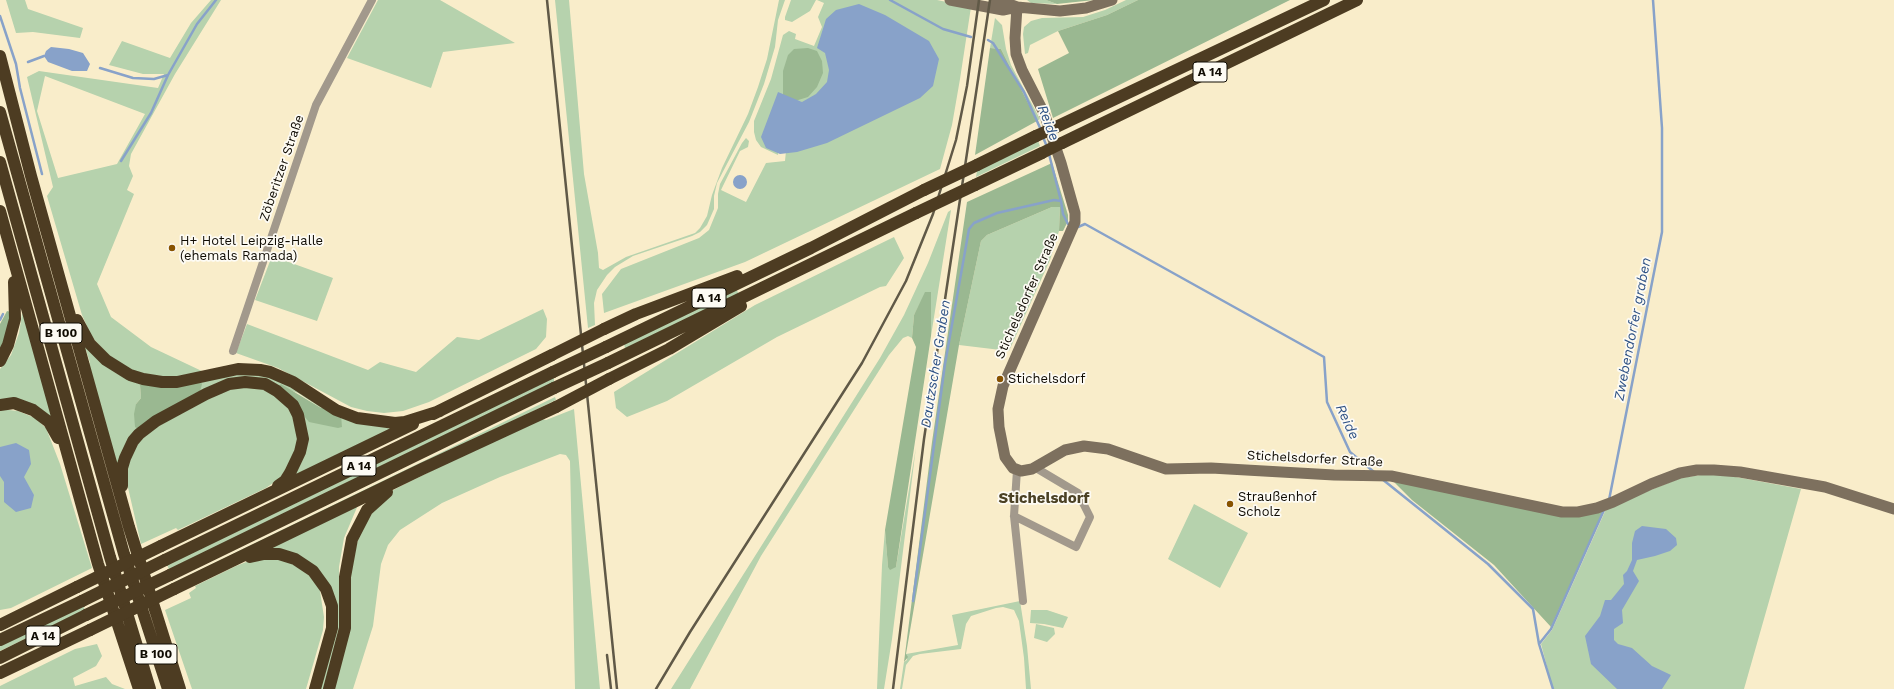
<!DOCTYPE html>
<meta charset="utf-8">
<style>
body{margin:0}
canvas{display:block;background:#f9edca}
</style>
<canvas width="1894" height="689"></canvas>
<script>
const context = document.querySelector('canvas').getContext('2d');
context.lineJoin = 'round';
function fillPath(path, color) { context.fillStyle = color; context.fill(path, 'evenodd'); }
const toPath = rows => new Path2D(rows.map(r => 'M' + r).join(''));
function strokePath(path, color, width, dash) { context.strokeStyle = color; context.lineWidth = width; context.lineCap = dash ? 'butt' : 'round'; context.setLineDash(dash || []); context.stroke(path); }
function drawText(font, color, halo, rows, align = 'center') {
  context.font = font + ' "Work Sans",sans-serif'; context.lineWidth = 3.5; context.setLineDash([]); context.textBaseline = 'middle'; context.strokeStyle = halo; context.fillStyle = color; for (const [text, x, y, turn = 0] of rows) {
    context.save(); context.translate(x, y); context.rotate((+turn || 0) * Math.PI / 180); context.textAlign = isNaN(turn) ? turn : align; if (halo) context.strokeText(text, 0, 0); context.fillText(text, 0, 0); context.restore();
  }
}
fillPath(toPath([
 [6,0,25,0,28,9,83,28,80,38,33,32,16,33],
 [211,0,221,0,175,74,131,154,129,166,133,176,127,190,134,194,97,284,111,317,151,347,206,373,177,378,137,373,111,358,92,337,82,315,47,196,53,187,27,77,39,71,158,88,164,74,143,74,109,65,122,41,170,58,191,23],
 [45,76,145,114,117,164,58,178,37,111],
 [378,0,440,0,515,43,443,52,431,88,347,58],
 [555,0,569,0,584,174,598,253,599,268,603,270,626,257,695,233,700,228,707,216,712,195,722,168,748,114,758,87,767,59,779,0,785,0,778,20,775,47,764,84,749,122,717,183,714,196,714,209,707,225,700,232,692,236,633,256,615,267,607,275,597,290,594,303,595,325,588,328],
 [791,0,816,0,810,11,792,22,785,20,785,17],
 [817,0,937,0,971,7,960,79,952,125,940,169,745,262,604,313,602,294,621,269,699,238,709,230,718,208,718,194,720,184,742,143,746,138,749,141,748,147,740,151,721,190,746,202,766,163,785,161,786,151,919,96,828,61,830,75,827,86,816,100,804,103,783,96,778,155,761,147,756,140,754,132,754,121,771,79,783,35,789,31,796,34,795,39,814,46,822,27,818,17,824,3],
 [1027,0,1046,0,1057,4,1031,3],
 [1126,0,1138,0,1107,15,1058,31,1030,45,1028,53,1025,54,1023,34,1024,27,1031,21,1042,18,1083,17,1105,10],
 [995,18,1002,25,1006,49,1011,65,1040,119,1037,121,1001,49,990,48],
 [1038,141,1040,146,976,177,977,171],
 [1052,207,1060,207,1059,231,1050,260,1009,351,959,345,981,241,987,235],
 [951,210,931,336,931,292,926,292,914,315,912,338,908,336,903,338,889,355,761,556,690,689,671,689,880,358,904,315,928,263,948,212],
 [894,237,904,258,886,286,880,287,777,337,667,401,627,417,616,408,614,392,755,305],
 [272,256,333,278,317,321,255,300],
 [736,289,739,294,625,349,624,343],
 [543,309,547,319,546,337,536,349,429,402,403,411,384,413,367,411,351,407,278,368,236,353,247,324,368,370,380,362,416,372,457,337,479,340],
 [23,313,53,420,0,400,0,369,11,355,19,333,22,314],
 [81,334,143,382,140,385,141,398,136,404,138,429,118,468,88,364,90,363,86,350,84,350],
 [228,374,274,376,325,405,321,408,298,393,269,383,200,392,200,381],
 [554,376,554,383,169,570,167,564],
 [239,385,257,387,275,392,291,408,299,433,295,456,280,478,266,488,178,530,176,528,141,544,126,479,127,463,140,440,155,428,209,397],
 [555,397,556,400,174,586,173,583],
 [0,409,18,411,35,418,46,428,60,464,92,568,11,608,0,610],
 [574,409,600,689,575,689,570,461,566,455,560,454,500,477,442,503,400,530,388,545,381,564,373,626,353,689,333,689,349,575,363,520,390,492,399,487,538,418,546,420],
 [301,415,341,415,398,426,297,475,292,473],
 [916,447,892,639,884,689,877,689,882,565,885,530,888,567,896,567],
 [1714,473,1801,489,1744,689,1553,689,1541,644,1552,630,1607,507,1681,478],
 [1194,504,1248,533,1220,588,1168,559],
 [358,505,344,538,339,567,340,624,324,689,318,689,330,647,330,588,269,548],
 [267,557,293,561,323,588,320,591,324,617,323,630,306,689,192,689,165,610,191,598,189,593,196,588,195,586,236,566,254,559],
 [1020,601,1027,646,1031,689,1026,689,1024,658,1019,621,1014,610,1003,607,996,608,971,616,966,624,961,649,920,654,913,656,906,665,902,689,900,689,904,662,907,660,906,654,958,645,952,615],
 [83,605,85,610,0,651,0,645],
 [1031,610,1047,610,1068,617,1063,628,1044,624,1030,623],
 [1036,624,1054,628,1055,634,1047,642,1034,638],
 [97,644,102,656,96,666,73,678,75,686,106,677,112,684,125,689,0,689,0,686,75,649]
]), '#b6d2ad');
fillPath(toPath([
 [1046,0,1094,0,1057,4],
 [1138,0,1290,0,1053,118,1038,69,1069,53,1058,31,1107,15],
 [808,48,817,51,822,61,823,73,817,87,808,97,795,101,783,96,783,71,788,55,794,49],
 [990,48,1001,49,1037,121,975,155],
 [1052,163,1068,215,1068,221,1063,231,1059,231,1060,207,1052,207,987,235,981,241,959,345,906,654,908,657,904,662,932,442,967,202],
 [925,292,931,292,931,336,896,567,890,570,888,567,885,530,916,347,912,338,914,315],
 [7,311,11,312,9,327,0,351,0,324],
 [200,381,202,384,200,392,138,429,135,427,134,414,136,404,141,398,140,385,143,382],
 [281,384,321,408,325,405,341,415,342,427,338,428,309,422,279,386],
 [1394,482,1411,484,1529,509,1605,507,1551,627,1494,565,1412,500]
]), '#9ab891');
fillPath(toPath([
 [859,4,885,15,929,41,939,59,933,86,920,98,827,143,797,152,780,154,766,148,761,137,778,92,802,102,816,94,827,82,829,70,825,53,817,48,826,19,836,10],
 [51,47,69,49,83,53,90,64,87,71,72,71,48,62,44,56,46,51],
 '733 182a7 7 0 1 1 14 0a7 7 0 1 1-14 0Z',
 [16,443,29,450,31,464,24,477,34,495,31,508,16,512,4,502,4,482,0,476,0,447],
 [1642,526,1666,529,1676,538,1677,545,1670,551,1655,556,1637,560,1633,571,1639,581,1622,610,1623,623,1614,629,1614,640,1618,644,1632,648,1652,666,1671,675,1662,689,1617,689,1591,664,1585,636,1600,616,1605,600,1611,600,1624,584,1623,575,1627,571,1632,560,1632,543,1635,531]
]), '#88a2c9');
strokePath(toPath([
 [890,0,943,29,971,37],
 [0,16,16,64,20,88,42,174],
 [988,40,993,43,1024,92,1041,130],
 [28,62,44,56],
 [100,68,133,78,154,79,168,75,197,24,216,0],
 [1043,137,1047,147],
 [1049,154,1061,201,1063,214,1068,224],
 [121,161,151,113,168,75],
 [1078,227,1085,224,1324,357,1327,402,1350,452,1374,472],
 [0,320,3,314],
 [1382,479,1488,564,1533,609,1539,644,1553,689],
 [1609,500,1662,232,1662,128,1653,0],
 [913,601,945,364,969,229,974,223,997,213,1054,200,1061,201],
 [1539,644,1551,629,1604,510]
]), '#88a2c9', 2.5);
strokePath(toPath([
 [233,351,316,105,372,0],
 [1017,470,1014,516,1023,601],
 [1014,516,1076,547,1090,517,1078,493,1036,468]
]), '#a2998c', 8);
strokePath(toPath([
 [950,0,1003,10,1017,7],
 [995,0,1004,2,1017,7,1060,11,1086,8,1112,0],
 [1017,7,1015,38,1016,54,1022,70,1044,113,1061,163,1075,213,1075,222,1003,386,998,409,999,427,1005,457,1013,468,1021,471,1032,469,1065,450,1084,446,1108,449,1166,469,1211,468,1334,475,1391,476,1562,512,1578,512,1597,508,1613,502,1651,484,1680,473,1697,470,1714,470,1740,472,1825,487,1894,509]
]), '#7d705e', 11);
strokePath(toPath([
 [0,56,31,176,129,527,180,689],
 [0,112,124,554,168,689],
 [1056,127,1324,0],
 [1062,143,1357,0],
 [0,162,110,557,150,689],
 [977,165,1036,136],
 [975,185,1042,153],
 [0,211,98,564,139,689],
 [77,320,90,344,106,360,130,375,143,379,162,382,177,382,238,369,260,370,270,372,293,382,336,410,357,418,395,423,405,422,440,411],
 [604,329,636,314,737,276],
 [606,347,811,248,924,190],
 [0,361,8,345,15,319,14,282],
 [608,363,916,213],
 [609,379,669,349,741,306],
 [0,405,14,403,33,410,49,422,58,438],
 [433,414,552,355],
 [122,486,122,468,125,458,133,441,139,434,156,421,206,394,229,384,245,382,265,384,277,391,293,405,298,415,303,439,300,452,290,473,285,481,278,486],
 [161,546,413,424],
 [250,557,264,554,279,554,295,559,313,571,326,589,332,606,332,628,315,689],
 [165,560,553,372],
 [170,575,554,388],
 [174,589,422,469,556,407],
 [0,625,77,587],
 [0,640,82,601],
 [0,658,86,615],
 [0,673,90,630],
 [329,689,345,628,345,577,352,539,367,510,387,492]
]), '#4d3c22', 12);
strokePath(toPath([
 [547,0,617,689],
 [607,655,611,689],
 [656,689,690,632,862,363,906,281,933,214,956,140,967,86,979,0],
 [893,689,924,439,990,0]
]), '#605947', 2.5);
strokePath(toPath([
 [1036,136,1056,127],
 [1042,153,1062,143],
 [924,190,977,165],
 [916,213,975,185],
 [552,355,604,329],
 [553,372,606,347],
 [554,388,608,363],
 [556,407,609,379],
 [77,587,161,546],
 [82,601,165,560],
 [86,615,170,575],
 [90,630,174,589]
]), '#4d3c22', 12);
for (const [x, y, r, color] of [
 [172,248,4,"#885300"],
 [1000,379,4,"#885300"],
 [1230,504,4,"#885300"]
]) { const dot = new Path2D(); dot.arc(x, y, r, 0, 2 * Math.PI); context.fillStyle = color; context.fill(dot); strokePath(dot, '#fdfbf4', 1.5); }
for (const [x, y, w] of [
 [1210,72,34],
 [709,298,34],
 [61,333,42],
 [359,466,34],
 [43,636,34],
 [156,654,42]
]) { const box = new Path2D(); box.roundRect(x - w / 2, y - 10, w, 20, 3); context.fillStyle = '#fdfbf4'; context.fill(box); strokePath(box, '#100c03', 1); }
drawText('bold 12px', '#100c03', null, [
 ["A 14",1210,72],
 ["A 14",709,298],
 ["B 100",61,333],
 ["A 14",359,466],
 ["A 14",43,636],
 ["B 100",156,654]
]);
drawText('13px', '#100c03', '#fdfbf4', [
 ["Zöberitzer Straße",282,168,-71],
 ["Stichelsdorfer Straße",1027,296,-66],
 ["Stichelsdorfer Straße",1315,459,3]
]);
drawText('13px', '#100c03', '#fdfbf4', [
 ["H+ Hotel Leipzig-Halle",180,241],
 ["(ehemals Ramada)",180,256],
 ["Stichelsdorf",1008,379],
 ["Straußenhof",1238,497],
 ["Scholz",1238,512]
], 'left');
drawText('italic 14px', '#2f5285', '#fdfbf4', [
 ["Reide",1048,123,69],
 ["Zwebendorfer graben",1633,329,-79],
 ["Dautzscher Graben",936,364,-81],
 ["Reide",1347,422,65]
]);
drawText('bold 15px', '#4b4124', '#fdfbf4', [
 ["Stichelsdorf",1044,499]
]);
</script>
